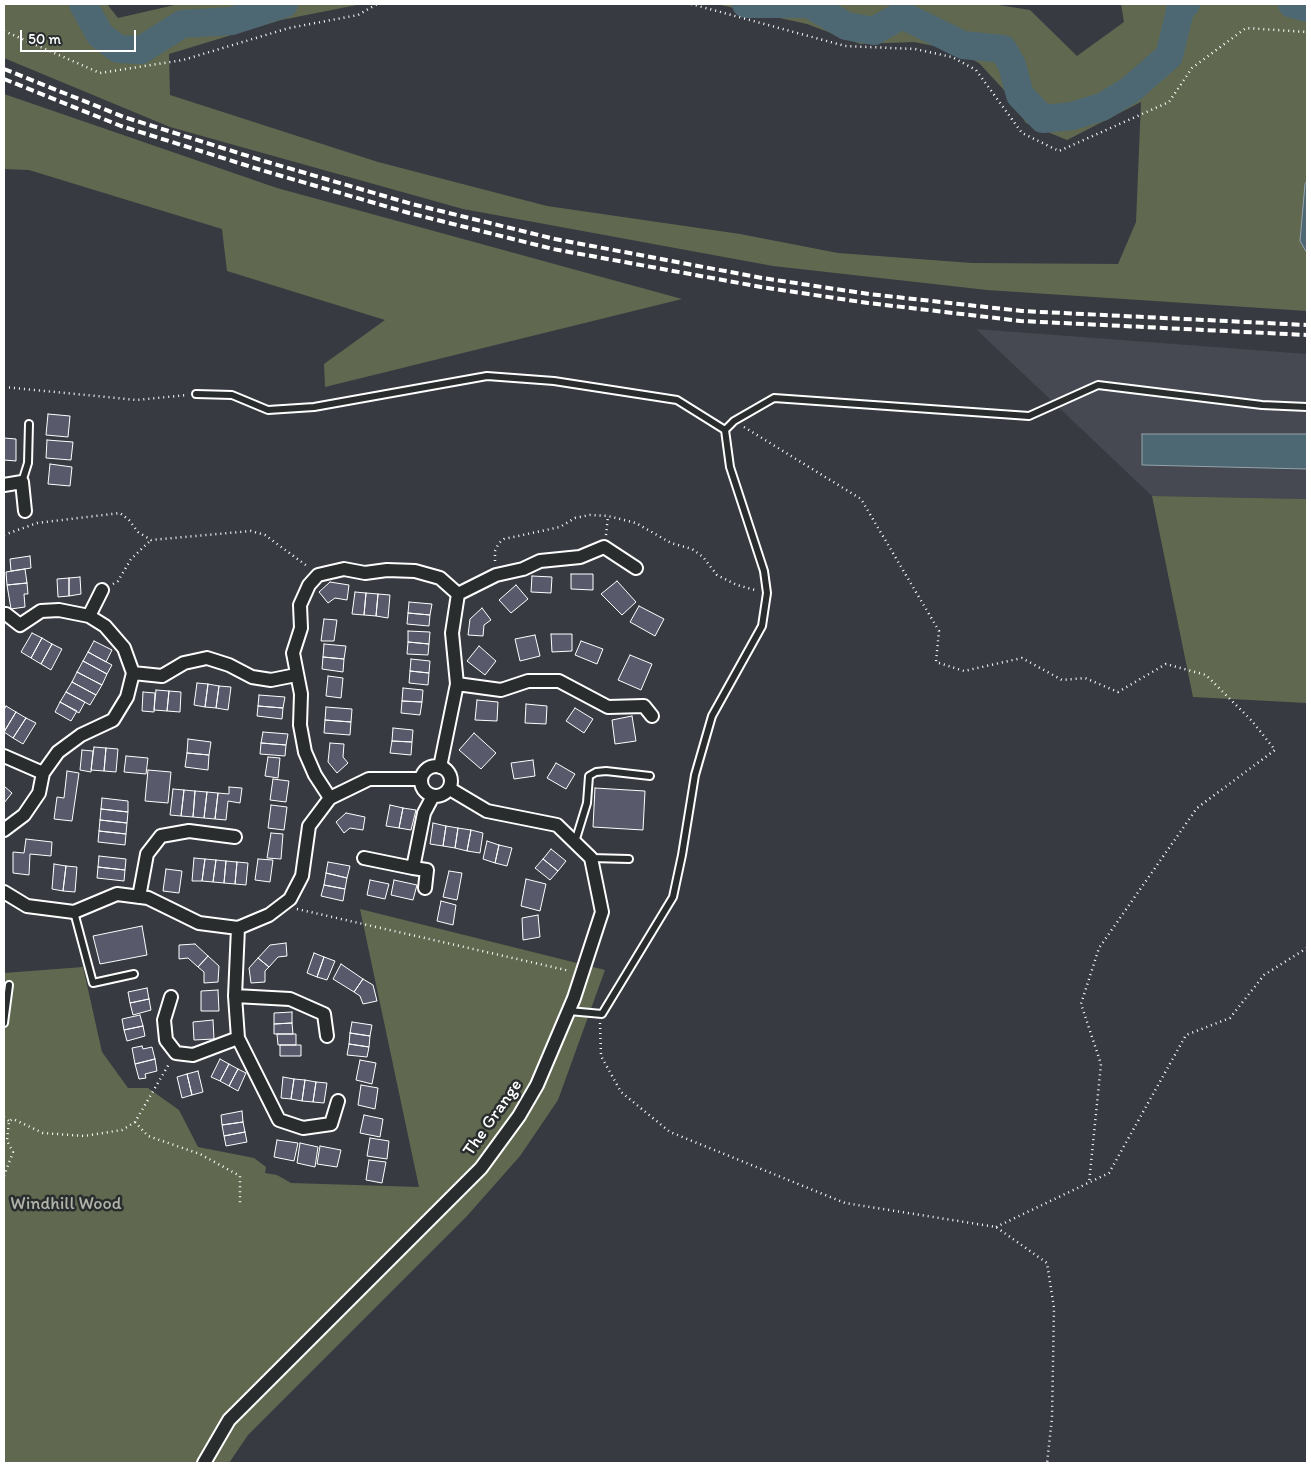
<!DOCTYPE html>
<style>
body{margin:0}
#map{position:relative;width:1311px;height:1467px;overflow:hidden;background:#383a41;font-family:Itim,sans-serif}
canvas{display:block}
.frame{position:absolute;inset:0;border:5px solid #fff;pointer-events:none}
.scale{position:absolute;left:20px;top:30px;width:116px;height:22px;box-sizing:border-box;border:2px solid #fff;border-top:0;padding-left:6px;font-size:15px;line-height:18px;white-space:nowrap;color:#fff;-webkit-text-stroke:4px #2a2d2e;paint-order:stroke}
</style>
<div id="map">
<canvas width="1311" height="1467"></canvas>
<div class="frame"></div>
<div class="scale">50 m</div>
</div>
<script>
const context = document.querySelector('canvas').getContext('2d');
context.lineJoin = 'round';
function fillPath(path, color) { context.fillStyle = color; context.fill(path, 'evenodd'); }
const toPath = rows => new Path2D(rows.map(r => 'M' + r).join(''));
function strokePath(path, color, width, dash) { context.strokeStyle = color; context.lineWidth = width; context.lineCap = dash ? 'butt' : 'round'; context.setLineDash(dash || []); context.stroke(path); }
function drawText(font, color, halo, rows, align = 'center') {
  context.font = font + ' Itim,sans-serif'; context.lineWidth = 5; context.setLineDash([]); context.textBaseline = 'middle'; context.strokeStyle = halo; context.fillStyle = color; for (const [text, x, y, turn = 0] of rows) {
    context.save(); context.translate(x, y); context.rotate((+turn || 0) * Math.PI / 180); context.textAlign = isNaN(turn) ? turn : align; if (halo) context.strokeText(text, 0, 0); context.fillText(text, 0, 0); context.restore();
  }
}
fillPath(toPath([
 [976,329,1307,354,1307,499,1152,496]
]), '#464852');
fillPath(toPath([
 [4,4,107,4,118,18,179,4,362,4,281,20,169,54,170,95,378,162,547,206,740,234,838,253,972,263,1118,264,1136,222,1141,102,1067,140,1026,123,1004,90,979,63,955,50,914,42,860,44,807,24,716,4,992,4,1030,10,1077,56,1124,22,1121,4,1307,4,1307,311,987,290,773,266,463,209,170,127,4,58],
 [4,94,277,188,682,299,325,387,324,364,385,320,227,271,222,229,29,170,4,169],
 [1152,496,1307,499,1307,703,1193,697],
 [360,909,605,970,558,1100,520,1156,467,1216,248,1435,229,1463,4,1463,4,973,83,967,102,1052,128,1088,148,1088,179,1110,198,1147,254,1158,266,1167,265,1173,277,1175,291,1183,419,1187]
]), '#606950');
const water = toPath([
 [1307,181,1307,253,1300,241,1305,184,1307,181],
 [1142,434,1307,434,1307,469,1142,465,1142,434]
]);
fillPath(water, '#4d6872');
strokePath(water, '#94a4aa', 1);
strokePath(toPath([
 [83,4,100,35,118,49,141,50,182,24,232,21,284,4],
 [746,4,809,4,846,26,874,31,902,15,963,45,1003,49,1012,65,1020,95,1043,119,1072,116,1102,107,1130,90,1169,56,1181,7,1186,4],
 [1292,4,1307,8]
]), '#4d6872', 28);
const building = toPath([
 [48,414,70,416,68,437,46,435,48,414],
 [4,438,16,439,16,461,4,460,4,438],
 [47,440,73,442,71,460,46,458,47,440],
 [50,464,72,467,70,486,48,484,50,464],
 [30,556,31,568,11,571,10,559,30,556],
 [25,569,27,583,7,585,6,572,25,569],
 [571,574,593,574,593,590,571,589,571,574],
 [532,576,552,577,551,593,531,592,532,576],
 [80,577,81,594,69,596,69,578,80,577],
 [69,578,69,596,58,597,57,579,69,578],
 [617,581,636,602,622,615,601,594,617,581],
 [330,582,349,585,347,600,335,598,328,603,319,592,330,582],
 [27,583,28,594,24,594,25,607,11,609,7,585,27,583],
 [516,585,528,599,511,613,499,600,516,585],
 [355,592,366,593,364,615,352,614,355,592],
 [366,593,378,594,376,616,364,615,366,593],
 [378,594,390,595,388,618,376,616,378,594],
 [409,602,432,604,430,615,408,613,409,602],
 [639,606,664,619,655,636,630,622,639,606],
 [482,608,491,620,484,625,483,636,468,635,470,619,482,608],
 [408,613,430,615,429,626,407,624,408,613],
 [324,619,337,620,334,641,321,641,324,619],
 [408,631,430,632,429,644,408,642,408,631],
 [32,633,42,638,31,658,21,652,32,633],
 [551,634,572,634,572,651,552,652,551,634],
 [535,635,540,656,520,661,515,639,535,635],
 [42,638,52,644,41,664,31,658,42,638],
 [94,641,112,650,106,662,88,652,94,641],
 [581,641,603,649,597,664,575,655,581,641],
 [408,642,429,644,428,655,407,654,408,642],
 [52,644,62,649,51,670,41,664,52,644],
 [324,644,346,646,344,659,323,657,324,644],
 [479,646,496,661,485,675,467,661,479,646],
 [88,652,112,665,107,674,83,661,88,652],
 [630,655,652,664,641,690,618,680,630,655],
 [323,657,344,659,343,672,322,669,323,657],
 [411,659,430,661,429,673,410,671,411,659],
 [83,661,107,674,102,685,77,672,83,661],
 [410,671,429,673,428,685,409,683,410,671],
 [77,672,102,685,96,695,72,682,77,672],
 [328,676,343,678,341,698,326,696,328,676],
 [72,682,96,695,90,705,66,692,72,682],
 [197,683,208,684,205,707,194,705,197,683],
 [208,684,219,686,216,708,205,707,208,684],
 [219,686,231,687,228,710,216,708,219,686],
 [403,688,423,690,422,702,402,701,403,688],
 [156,690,169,691,167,711,154,710,156,690],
 [169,691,181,692,180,712,167,711,169,691],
 [66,692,85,702,79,713,60,702,66,692],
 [143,692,155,693,154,712,142,711,143,692],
 [259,695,285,697,283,708,258,706,259,695],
 [477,700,498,702,497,721,475,720,477,700],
 [402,701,422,702,420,715,401,713,402,701],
 [60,702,77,711,71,721,55,712,60,702],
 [526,704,547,706,546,724,525,723,526,704],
 [6,706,16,712,4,732,4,710,6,706],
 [258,706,283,708,282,719,257,716,258,706],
 [326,707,352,709,351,722,325,720,326,707],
 [575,708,593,719,584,733,566,721,575,708],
 [16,712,26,718,13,738,4,732,16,712],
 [632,716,636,741,615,744,612,720,632,716],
 [26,718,36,723,23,744,13,738,26,718],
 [325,720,351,722,350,735,324,733,325,720],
 [393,728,413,730,412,742,392,741,393,728],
 [263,732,288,734,286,745,261,743,263,732],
 [474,733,496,753,481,769,459,750,474,733],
 [188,739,211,742,209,755,187,753,188,739],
 [392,741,412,742,411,755,390,753,392,741],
 [261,743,286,745,285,756,260,754,261,743],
 [330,743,344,744,343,757,348,763,337,773,328,762,330,743],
 [94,747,106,748,104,771,91,770,94,747],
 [106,748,118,749,116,772,104,771,106,748],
 [82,750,93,751,91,772,80,770,82,750],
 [187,753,209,755,208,770,185,767,187,753],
 [126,756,148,758,146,774,124,772,126,756],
 [268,757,280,758,278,778,265,776,268,757],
 [533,760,535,776,514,779,511,763,533,760],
 [556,763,575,774,566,789,547,778,556,763],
 [148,770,171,772,168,803,145,801,148,770],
 [67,771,79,773,72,821,54,819,57,797,64,798,67,771],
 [273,779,289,781,286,802,270,800,273,779],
 [4,786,12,793,4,803,4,786],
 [229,787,242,788,240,803,228,801,226,820,215,819,218,793,229,794,229,787],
 [595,788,645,791,643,830,593,827,595,788],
 [173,789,184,790,181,816,170,815,173,789],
 [184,790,195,791,193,817,181,816,184,790],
 [195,791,207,792,204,818,193,817,195,791],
 [207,792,218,793,215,819,204,818,207,792],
 [102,798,128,801,128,812,101,809,102,798],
 [271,805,287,807,284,830,268,828,271,805],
 [390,805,403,808,399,828,386,826,390,805],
 [403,808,416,810,411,830,399,828,403,808],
 [101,809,128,812,127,823,100,820,101,809],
 [346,813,365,817,363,830,350,828,344,833,336,822,346,813],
 [100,820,127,823,126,834,99,831,100,820],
 [433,823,446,826,443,846,430,844,433,823],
 [446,826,458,828,455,848,443,846,446,826],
 [458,828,471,830,467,851,455,848,458,828],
 [471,830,483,833,480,853,467,851,471,830],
 [99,831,126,834,125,845,98,842,99,831],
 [271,833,283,834,281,859,267,858,271,833],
 [26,839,52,842,51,856,30,854,29,875,13,873,13,852,24,853,26,839],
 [487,841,499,845,495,863,483,859,487,841],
 [499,845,512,848,507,866,495,863,499,845],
 [551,849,566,861,558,871,543,859,551,849],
 [99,856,126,859,125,870,98,867,99,856],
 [194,858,205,859,202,881,192,881,194,858],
 [205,859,216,860,213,882,202,881,205,859],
 [258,859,273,860,270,882,255,880,258,859],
 [543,859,558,871,550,880,535,868,543,859],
 [216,860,226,861,224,883,213,882,216,860],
 [226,861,237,862,235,884,224,883,226,861],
 [237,862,248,863,246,885,235,884,237,862],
 [328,862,350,866,347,878,326,873,328,862],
 [54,864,66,866,63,891,52,889,54,864],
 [66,866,77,867,75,892,63,891,66,866],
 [98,867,125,870,124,881,97,878,98,867],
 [166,869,182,871,179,893,163,891,166,869],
 [449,871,462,873,457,900,443,897,449,871],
 [326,873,347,878,345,889,324,885,326,873],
 [526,879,546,884,540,911,521,906,526,879],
 [370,880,389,884,385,899,367,895,370,880],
 [394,880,417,885,413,900,391,895,394,880],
 [324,885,345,889,343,901,321,896,324,885],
 [441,901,456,905,453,925,437,921,441,901],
 [538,915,540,937,523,940,522,918,538,915],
 [142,926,147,955,100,964,93,936,142,926],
 [286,943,287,956,278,957,269,967,258,958,270,945,286,943],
 [195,944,208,956,198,967,188,958,179,959,179,945,195,944],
 [314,953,324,957,317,977,307,973,314,953],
 [208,956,219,966,218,982,204,983,204,972,198,967,208,956],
 [324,957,335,961,327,980,317,977,324,957],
 [258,958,269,967,265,971,265,982,251,983,249,968,258,958],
 [341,964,363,979,354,992,333,979,341,964],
 [363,979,373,985,377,1001,363,1004,360,996,354,992,363,979],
 [147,988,149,999,130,1003,128,992,147,988],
 [218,990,219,1011,201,1011,201,991,218,990],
 [149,999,151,1010,133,1015,130,1003,149,999],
 [292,1012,292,1023,274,1024,274,1013,292,1012],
 [140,1015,143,1026,124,1030,122,1019,140,1015],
 [213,1020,214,1039,194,1040,193,1022,213,1020],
 [352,1022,372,1025,370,1036,350,1033,352,1022],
 [292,1023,293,1034,274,1034,274,1024,292,1023],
 [143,1026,145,1036,127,1041,124,1030,143,1026],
 [350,1033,370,1036,369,1047,349,1044,350,1033],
 [277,1034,296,1034,296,1045,278,1045,277,1034],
 [349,1044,369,1047,367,1057,347,1055,349,1044],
 [280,1045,301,1045,301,1056,280,1056,280,1045],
 [142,1046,143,1049,152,1047,155,1059,135,1064,132,1048,142,1046],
 [155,1059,157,1071,145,1074,146,1078,139,1079,135,1064,155,1059],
 [220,1059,229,1064,220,1081,211,1077,220,1059],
 [360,1060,376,1063,372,1084,356,1080,360,1060],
 [229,1064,238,1069,229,1086,220,1081,229,1064],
 [238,1069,246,1073,238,1091,229,1086,238,1069],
 [198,1071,203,1092,192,1095,187,1074,198,1071],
 [187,1074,192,1095,182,1098,177,1077,187,1074],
 [283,1077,294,1079,291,1099,281,1098,283,1077],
 [294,1079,305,1080,302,1101,291,1099,294,1079],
 [305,1080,316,1082,313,1102,302,1101,305,1080],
 [316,1082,327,1083,324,1103,313,1102,316,1082],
 [361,1085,378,1088,375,1109,358,1105,361,1085],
 [242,1111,243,1122,222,1125,221,1115,242,1111],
 [364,1115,383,1119,380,1137,360,1133,364,1115],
 [243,1122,245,1132,224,1136,222,1125,243,1122],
 [245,1132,247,1142,226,1146,224,1136,245,1132],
 [370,1138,389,1141,387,1159,367,1156,370,1138],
 [277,1140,298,1143,294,1161,274,1157,277,1140],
 [300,1143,318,1147,315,1167,297,1163,300,1143],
 [320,1146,341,1150,337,1167,317,1164,320,1146],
 [369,1160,386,1162,382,1183,366,1180,369,1160]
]);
fillPath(building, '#585a6c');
strokePath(building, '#fff', 1);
const service = toPath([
 [196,394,232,395,268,410,314,407,487,376,554,381,677,400,725,430],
 [22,482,28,463,29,424],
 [575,842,587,803,589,776,596,772,606,771,650,776],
 [591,858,629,859],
 [74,912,93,983,134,974],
 [569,1011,602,1014,673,897,682,855,695,775,712,716,762,626,767,593,764,571,730,467,725,430,734,421,774,398,1029,416,1098,385,1262,405,1307,407],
 [4,1023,9,985]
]);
const minor = toPath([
 [4,485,22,482,25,511],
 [6,614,20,625,41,611,59,610,89,616,105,626,124,648,133,673],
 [89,616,102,590],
 [133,673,162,676,184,663,207,658,229,665,252,677,271,680,296,675],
 [457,684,501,690,528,681,559,681,608,707,644,706,652,716],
 [4,756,43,773],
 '421 781a15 15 0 1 1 30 0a15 15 0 1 1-30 0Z',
 [440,767,457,684,452,633,458,594,496,575,523,569,540,561,580,557,604,547,636,568],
 [330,798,315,775,305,752,300,725,301,694,293,653,301,628,300,605,309,585,318,575,344,569,365,573,387,570,415,571,440,578,458,594],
 [4,830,24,815,39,793,43,773,58,752,81,735,113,720,127,697,133,673],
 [364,858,413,868,424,813,433,796],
 [413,868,427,870,425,888],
 [4,892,27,906,74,912,117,894,148,898,199,923,238,928,269,915,290,899,302,876,309,826,330,798,369,779,421,779],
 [139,897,147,854,161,836,189,831,235,837],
 [238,928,235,996,238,1038,279,1120,303,1128,331,1124,338,1101],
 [235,996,290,999,324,1014,327,1036],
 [171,997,164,1020,166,1040,176,1053,193,1055,238,1038],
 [204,1463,229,1420,481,1168,519,1116,537,1085,574,998,602,912,591,858,557,825,487,811,450,789]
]);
strokePath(service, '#fff', 10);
strokePath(minor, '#fff', 16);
strokePath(toPath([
 [691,4,845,46,915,49,952,57,976,70,1022,133,1059,151,1169,102,1192,68,1246,28,1307,32],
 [4,31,100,73,183,60,289,28,358,15,377,4],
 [4,387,137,400,187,395],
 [744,427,861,499,939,631,936,662,964,671,1022,658,1062,680,1085,678,1118,692,1166,664,1206,675,1252,721,1275,750,1197,808,1099,948,1081,1004,1101,1064,1089,1183],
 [4,535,37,523,120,513,129,520,138,532,151,540,251,531,265,535,307,566],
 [606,535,608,516],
 [495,561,495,551,499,543,504,539,560,527,575,518,590,515,608,516,636,523,671,543,692,549,703,557,717,575,737,585,755,590],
 [113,584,118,581,131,559,151,540],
 [297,909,570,971],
 [600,1023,601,1056,621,1092,670,1132,845,1203,996,1227,1047,1263,1054,1308,1052,1418,1047,1463],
 [4,1117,9,1121],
 [135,1122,148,1136,200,1154,240,1176,240,1204],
 [4,1176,13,1152,7,1141,9,1121,13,1119,43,1133,84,1136,122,1130,135,1122,169,1064],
 [996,1227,1109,1173,1186,1035,1230,1018,1264,975,1307,948]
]), '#fff', 2.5, [1, 4]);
strokePath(service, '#2a2d2e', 6);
strokePath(minor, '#2a2d2e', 12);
strokePath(toPath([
 [4,69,124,117,264,161,412,204,555,239,762,278,869,294,1022,311,1307,325],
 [4,79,121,126,261,170,409,213,553,249,761,287,868,303,1021,321,1307,335]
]), '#fff', 4, [8, 4]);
drawText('18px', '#fff', '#2a2d2e', [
 ["The Grange",493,1118,-55]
]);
drawText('18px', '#b0b4a8', '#2a2d2e', [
 ["Windhill Wood",66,1204]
]);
</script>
